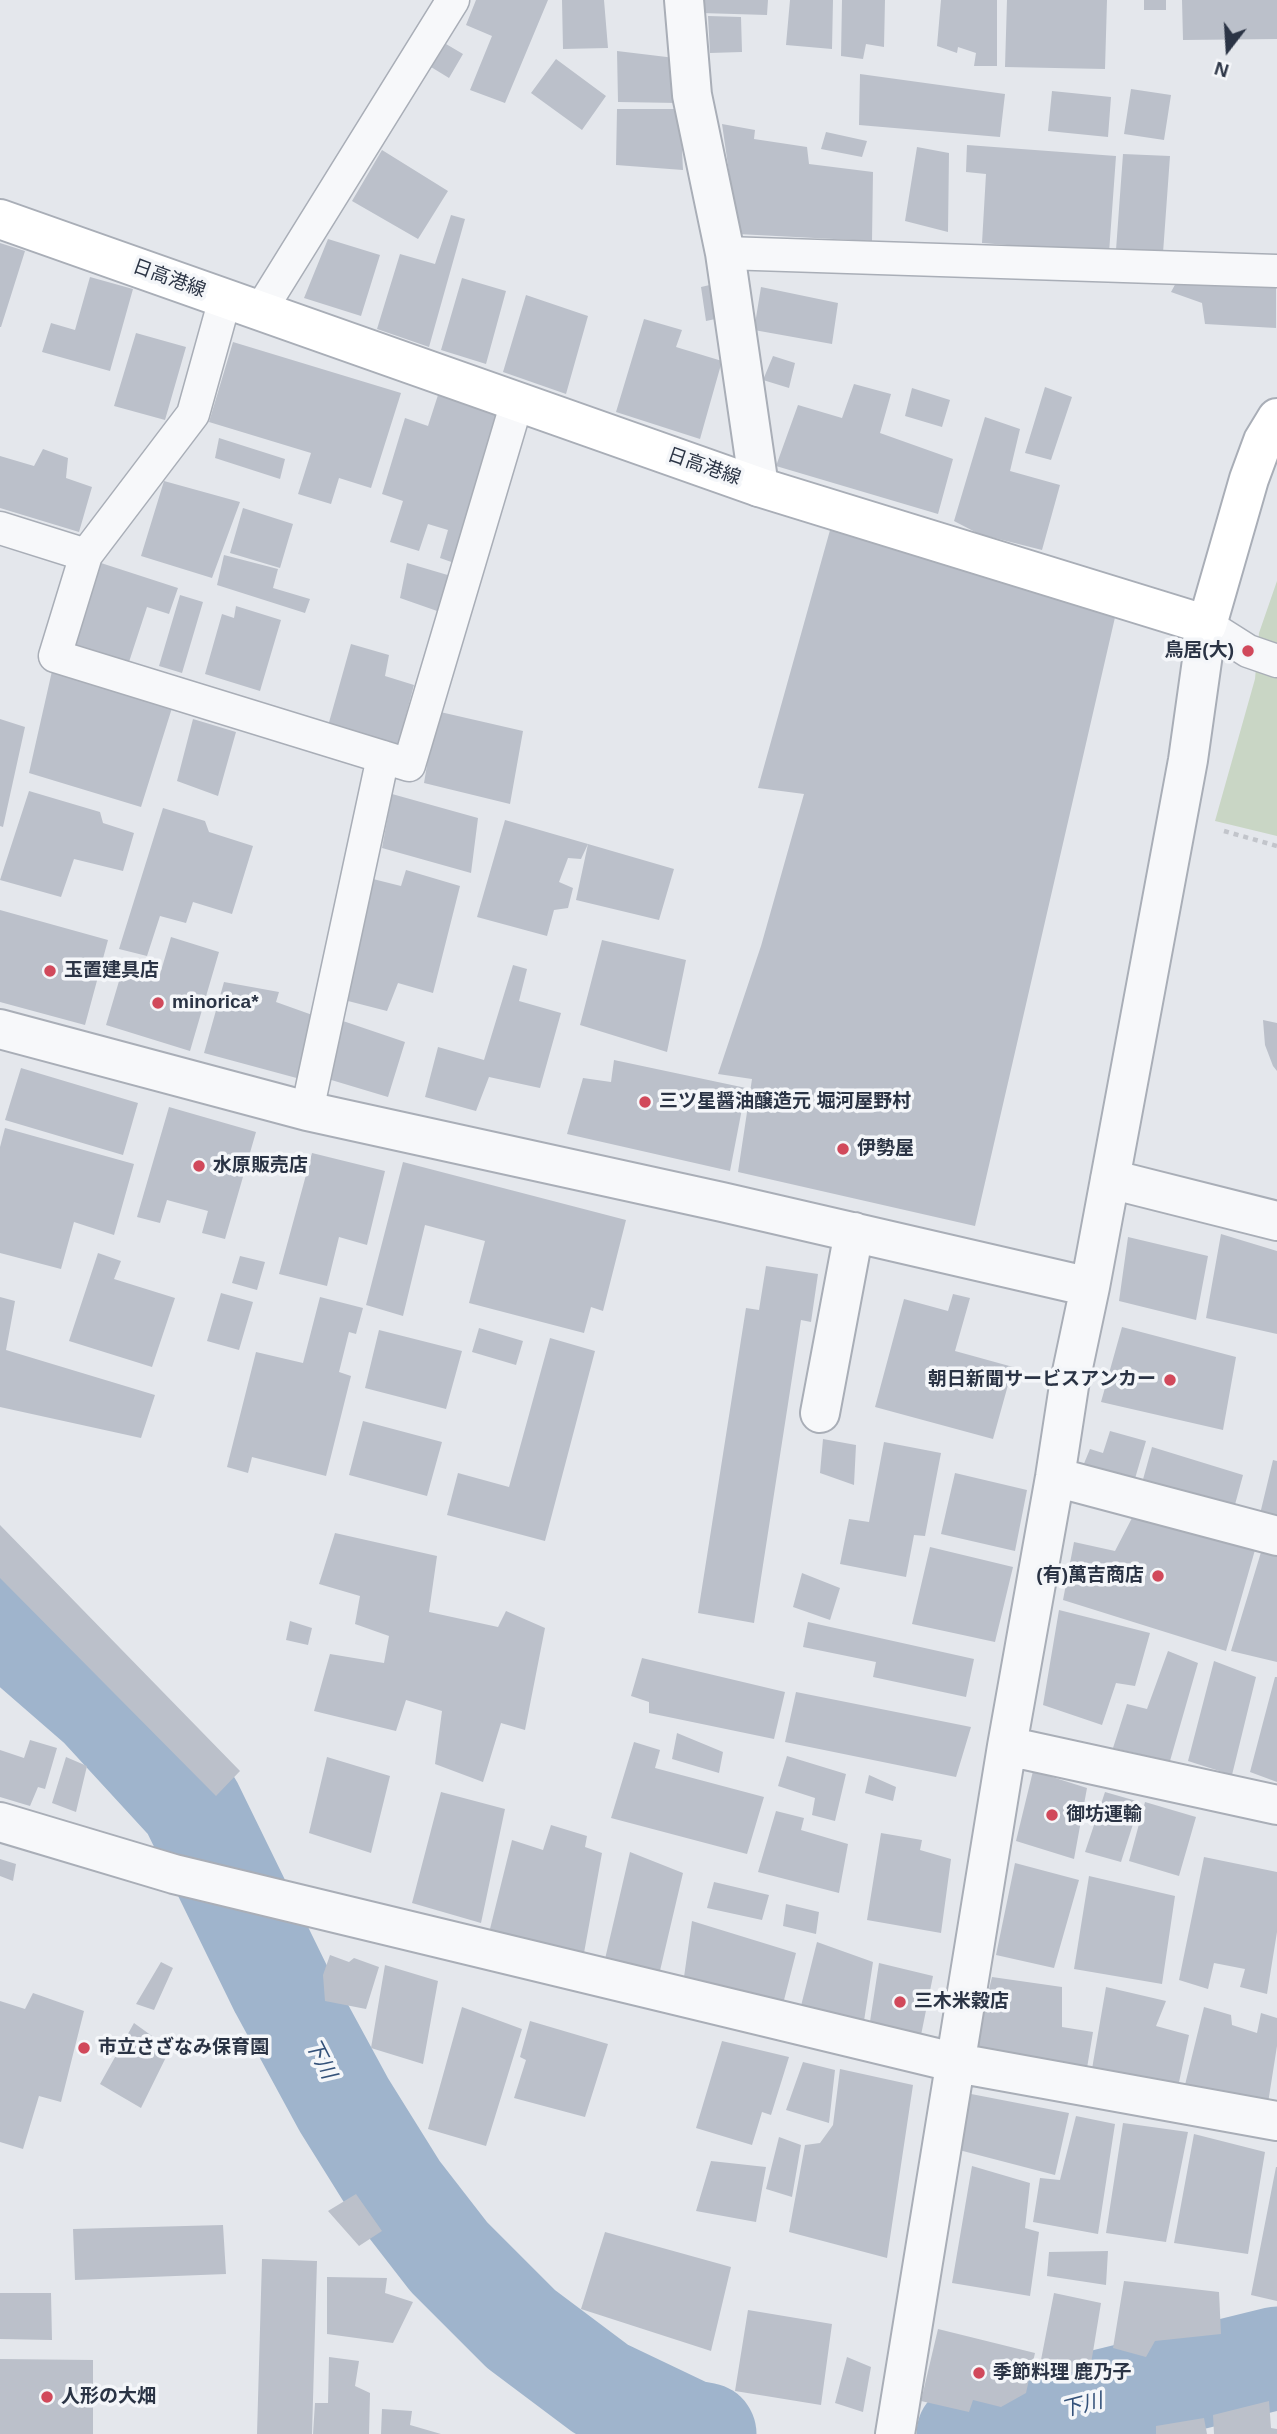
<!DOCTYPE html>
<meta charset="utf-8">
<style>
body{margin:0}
#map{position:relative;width:1277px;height:2434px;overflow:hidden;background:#e4e7ec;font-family:Arial,sans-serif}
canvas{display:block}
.north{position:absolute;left:1193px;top:14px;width:70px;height:70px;-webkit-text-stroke:5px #f4f6f9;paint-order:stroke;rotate:197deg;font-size:19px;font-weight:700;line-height:28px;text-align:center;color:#2b3445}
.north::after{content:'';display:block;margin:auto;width:24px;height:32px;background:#2b3445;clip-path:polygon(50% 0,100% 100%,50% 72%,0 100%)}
</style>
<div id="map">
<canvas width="1277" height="2434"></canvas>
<div class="north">N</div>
</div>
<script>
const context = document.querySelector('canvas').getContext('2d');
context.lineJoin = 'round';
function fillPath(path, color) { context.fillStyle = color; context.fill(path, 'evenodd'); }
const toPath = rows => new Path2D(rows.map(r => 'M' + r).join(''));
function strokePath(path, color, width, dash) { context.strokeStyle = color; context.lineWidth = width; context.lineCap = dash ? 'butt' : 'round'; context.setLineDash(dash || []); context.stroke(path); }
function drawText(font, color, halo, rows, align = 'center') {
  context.font = font + ' Arial,"Noto Sans JP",sans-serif'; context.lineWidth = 7; context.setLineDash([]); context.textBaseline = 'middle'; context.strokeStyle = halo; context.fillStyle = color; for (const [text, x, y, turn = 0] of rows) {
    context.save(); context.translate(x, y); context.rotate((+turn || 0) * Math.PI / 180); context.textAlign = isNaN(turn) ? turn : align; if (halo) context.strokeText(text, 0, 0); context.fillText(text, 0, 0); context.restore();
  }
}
fillPath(toPath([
 [1277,581,1277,836,1215,821,1255,679,1259,633]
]), '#c9d6c5');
strokePath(toPath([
 [0,1619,100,1706,191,1805,281,1989,344,2105,397,2190,449,2257,521,2329,601,2389,689,2431,705,2434],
 [968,2434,1277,2358]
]), '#9fb4cc', 103);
fillPath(toPath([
 [476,0,548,0,505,103,470,90,492,36,466,25],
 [562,0,604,0,608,48,563,49],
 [702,0,768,0,767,15,701,13],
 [790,0,833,0,832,49,786,45],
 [842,0,885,0,884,47,866,44,863,59,841,56],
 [941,0,997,0,997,66,974,66,976,53,958,47,957,53,937,46],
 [1007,0,1107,0,1105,69,1005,67],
 [1144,0,1166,0,1166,10,1144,10],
 [1182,0,1277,0,1277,39,1183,40],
 [708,16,741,17,742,52,710,53],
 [446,44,463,54,449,78,431,67],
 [617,51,675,58,678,103,618,102],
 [556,59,606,96,582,130,531,93],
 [860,74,1005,94,1000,137,859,125],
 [1131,89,1171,95,1164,140,1124,134],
 [1052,91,1111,97,1108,137,1048,131],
 [617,109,680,109,683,170,616,165],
 [722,124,755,130,754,139,807,147,809,164,873,172,872,241,738,234],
 [826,132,867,141,862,157,821,149],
 [967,145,1116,156,1109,253,982,243,986,174,966,172],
 [917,147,949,153,948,232,905,221],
 [382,150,448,191,418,239,352,201],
 [1123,154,1170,156,1163,253,1116,250],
 [451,215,465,219,429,347,377,329,400,254,435,264],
 [328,239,380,255,361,316,304,298],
 [0,243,25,251,1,327,0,327],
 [90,277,133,289,110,371,42,352,51,323,75,330],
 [462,278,506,291,486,364,441,350],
 [1177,281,1276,284,1276,328,1205,324,1202,303,1171,292],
 [714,284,720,318,706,321,701,287],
 [761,287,838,303,832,344,754,330],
 [526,295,588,316,566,394,503,372],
 [644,319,682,330,676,347,722,361,700,439,616,412],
 [136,333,186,347,165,420,114,406],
 [233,342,401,393,371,488,339,478,331,504,298,494,311,453,209,422],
 [773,356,795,363,789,388,763,380],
 [854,384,891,394,880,433,953,459,938,514,776,466,798,405,842,418],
 [1045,387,1072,397,1051,460,1025,453],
 [912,388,950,400,942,427,905,416],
 [438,395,506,416,460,565,440,558,448,530,428,524,419,551,390,542,403,501,382,494,405,418,428,426],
 [985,417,1020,429,1010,471,1060,485,1042,550,979,534,954,521],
 [219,438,285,459,280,479,215,458],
 [43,449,68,458,66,478,92,487,79,532,0,508,0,456,34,466],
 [164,481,240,502,212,578,141,556],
 [243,508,293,524,280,568,230,553],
 [832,523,1116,613,975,1226,738,1172,752,1079,718,1074,761,946,804,794,758,788],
 [224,555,278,569,273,588,310,599,305,613,217,585],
 [101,563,178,588,169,614,147,607,128,665,73,648],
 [407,563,451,576,440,612,400,598],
 [180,595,203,602,182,673,159,666],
 [236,606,281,620,260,691,205,674,222,614,234,618],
 [351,644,389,655,385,676,414,685,397,749,328,726],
 [52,671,172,708,141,807,29,773],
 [436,711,523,731,510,804,424,783],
 [0,719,25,727,3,827,0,826],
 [193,719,236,732,218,796,177,781],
 [29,791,100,812,103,823,134,833,123,871,74,859,61,897,0,880],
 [392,794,478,818,471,873,382,848],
 [163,808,205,821,209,832,253,846,232,914,193,902,186,923,160,916,147,956,119,949],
 [505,820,588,844,674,869,659,920,576,900,588,844,581,859,568,858,559,882,573,888,568,908,554,910,547,936,477,917],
 [406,870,460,886,433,993,398,983,387,1011,348,1001,373,879,401,886],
 [0,910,108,940,85,1025,0,1002],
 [171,937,219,952,190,1051,106,1025,122,971,158,981],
 [602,940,686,960,667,1052,580,1025],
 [513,965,527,969,519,1001,561,1013,540,1088,489,1077,476,1111,425,1097,438,1047,484,1060],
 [224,982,279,992,276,1002,318,1017,304,1080,204,1053],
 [1263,1020,1277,1023,1277,1071,1273,1066,1265,1045],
 [343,1021,405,1042,388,1097,328,1079],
 [614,1060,746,1088,730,1171,567,1134,583,1078,611,1082],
 [21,1068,138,1103,123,1155,5,1120],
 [169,1107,256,1132,225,1239,202,1233,208,1211,167,1200,160,1223,137,1217],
 [5,1128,134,1164,114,1235,74,1222,61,1269,0,1253,0,1147],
 [312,1153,385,1171,367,1245,339,1237,327,1286,279,1274],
 [403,1162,626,1220,603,1311,591,1307,584,1333,469,1303,485,1241,425,1225,403,1316,366,1305],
 [1221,1234,1277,1251,1277,1334,1206,1318],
 [1128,1237,1208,1256,1196,1320,1119,1301],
 [98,1253,121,1261,114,1279,175,1298,152,1367,69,1341],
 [240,1256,265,1262,257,1290,232,1283],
 [766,1266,818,1274,811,1322,801,1320,754,1623,698,1613,746,1308,759,1310],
 [221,1293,253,1302,239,1350,207,1341],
 [953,1294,970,1298,955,1351,1013,1367,993,1439,875,1407,904,1299,948,1311],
 [0,1297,15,1301,6,1350,155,1395,141,1438,0,1407],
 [320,1297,363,1308,356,1334,349,1332,339,1372,351,1376,326,1476,252,1457,248,1473,227,1467,256,1352,303,1363],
 [1122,1327,1236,1357,1223,1430,1101,1402],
 [479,1328,523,1341,516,1365,472,1352],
 [379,1330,462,1351,446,1409,365,1388],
 [550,1338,595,1351,545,1541,447,1515,458,1473,509,1487],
 [363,1421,442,1442,427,1496,349,1475],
 [1110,1431,1146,1441,1134,1482,1083,1466,1090,1449,1103,1453],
 [823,1439,856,1445,854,1485,820,1473],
 [884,1442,941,1453,925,1536,914,1535,906,1577,840,1564,849,1519,869,1522],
 [1152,1447,1243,1475,1233,1512,1142,1483],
 [1273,1460,1277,1461,1277,1519,1260,1514],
 [955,1473,1027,1490,1015,1551,941,1534],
 [1132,1518,1255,1550,1226,1651,1063,1600,1074,1542,1115,1551],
 [0,1525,240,1771,216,1796,0,1578],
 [335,1533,437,1556,429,1612,498,1627,506,1611,545,1628,525,1730,501,1723,483,1782,435,1764,442,1711,406,1700,396,1731,314,1711,330,1654,384,1663,389,1636,355,1624,360,1596,319,1584],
 [930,1547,1013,1567,995,1642,912,1624],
 [1262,1549,1277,1553,1277,1662,1231,1651],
 [802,1573,840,1588,830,1620,793,1607],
 [1059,1610,1150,1633,1135,1686,1116,1683,1102,1725,1043,1705],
 [290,1621,312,1628,308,1645,286,1640],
 [808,1622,974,1659,966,1697,873,1677,876,1662,803,1647],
 [1168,1651,1198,1663,1170,1761,1113,1748,1127,1704,1147,1709],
 [642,1658,785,1692,774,1739,649,1713,649,1702,631,1696],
 [1214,1661,1256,1677,1232,1775,1188,1761],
 [1275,1677,1277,1677,1277,1782,1250,1772],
 [796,1692,971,1727,956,1777,785,1742],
 [677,1733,723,1752,719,1773,672,1759],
 [30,1740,57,1748,45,1789,38,1787,30,1806,0,1797,0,1750,24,1758],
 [634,1742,660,1750,655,1768,764,1797,747,1854,611,1818],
 [787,1756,846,1774,835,1821,812,1815,815,1798,778,1786],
 [66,1757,87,1766,76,1812,52,1803],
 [327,1757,390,1776,371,1853,309,1833],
 [1033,1771,1087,1788,1074,1859,1016,1841],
 [869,1775,896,1787,893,1801,865,1793],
 [441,1792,505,1809,481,1923,412,1903],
 [1105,1792,1140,1802,1121,1862,1085,1852],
 [1145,1802,1196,1817,1179,1876,1129,1861],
 [776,1811,804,1818,801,1830,848,1844,839,1893,758,1872],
 [551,1825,587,1836,585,1847,602,1853,584,1953,489,1933,512,1840,543,1850],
 [881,1833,922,1840,920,1850,951,1859,941,1933,867,1920],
 [630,1852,683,1873,659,1975,605,1959],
 [1204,1857,1277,1872,1277,1932,1267,1994,1240,1987,1245,1969,1214,1963,1208,1989,1179,1980],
 [0,1859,16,1864,13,1881,0,1876],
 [1015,1863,1079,1880,1054,1968,996,1955],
 [1089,1876,1175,1896,1162,1984,1074,1969],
 [714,1882,769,1895,762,1920,707,1908],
 [786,1904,819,1912,816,1934,783,1926],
 [692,1921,796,1953,783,2004,684,1977],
 [817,1942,873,1962,864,2021,801,2006],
 [330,1955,349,1962,354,1958,379,1967,366,2009,325,2001,323,1975],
 [161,1962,173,1968,154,2010,136,2004],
 [879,1963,933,1976,920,2040,869,2028],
 [385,1965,438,1981,423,2064,371,2048],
 [992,1977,1062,1987,1062,2027,1093,2032,1087,2068,974,2051],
 [1106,1987,1166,2001,1156,2026,1189,2035,1178,2087,1092,2069],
 [33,1993,84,2011,61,2102,39,2096,23,2149,0,2142,0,2001,25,2009],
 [462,2007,522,2029,486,2146,428,2129],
 [1204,2007,1231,2015,1232,2025,1257,2033,1261,2013,1277,2018,1277,2046,1268,2103,1184,2089],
 [530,2021,608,2044,585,2117,514,2098,526,2060,520,2057],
 [134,2023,170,2049,141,2108,100,2084],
 [722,2041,789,2057,771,2115,762,2112,752,2145,696,2128],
 [803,2062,835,2070,829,2123,786,2110],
 [840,2069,913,2085,887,2258,789,2232,805,2145,820,2143,833,2125],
 [966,2093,1069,2113,1055,2175,959,2150],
 [1076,2116,1115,2124,1098,2234,1033,2222,1040,2178,1060,2180],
 [1123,2123,1188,2132,1166,2242,1106,2233],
 [1194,2134,1265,2152,1248,2254,1174,2243],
 [779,2137,801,2145,792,2197,766,2189],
 [711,2161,766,2167,756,2222,696,2211],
 [972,2166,1030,2183,1025,2228,1039,2232,1030,2296,952,2283],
 [1276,2167,1277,2167,1277,2301,1251,2295],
 [356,2194,382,2231,359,2246,328,2211],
 [223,2225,226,2274,75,2280,73,2229],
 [605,2232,731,2267,711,2351,581,2309],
 [1108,2251,1106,2285,1047,2276,1049,2252],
 [262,2259,317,2261,312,2434,257,2434],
 [327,2277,387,2278,385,2293,413,2302,393,2343,327,2334],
 [1124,2281,1219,2292,1221,2334,1155,2341,1146,2357,1113,2348],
 [0,2293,51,2293,52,2340,0,2339],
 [1054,2293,1101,2303,1089,2376,1040,2365],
 [748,2310,832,2324,821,2405,735,2391],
 [938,2329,1035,2353,1026,2393,1001,2407,973,2400,969,2412,921,2401],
 [329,2357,359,2361,355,2386,370,2393,369,2434,313,2434,315,2403,328,2403],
 [847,2357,871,2367,863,2412,835,2403],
 [0,2359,93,2360,93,2434,0,2434],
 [1269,2401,1271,2428,1277,2429,1277,2434,1214,2434,1213,2415],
 [382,2409,412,2411,410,2425,441,2434,381,2434],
 [1204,2418,1207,2434,1156,2434,1156,2426]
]), '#bbc0ca');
const service = toPath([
 [725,253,1277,271],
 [260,311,453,0],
 [0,528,86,555,55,656,409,765,517,402],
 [86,555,193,414,225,299],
 [1207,625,1248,651,1277,661],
 [307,1111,383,757]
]);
const minor = toPath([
 [684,0,692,95,725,253,759,487],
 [0,1029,307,1111,722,1202,1090,1287],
 [1110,1179,1277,1221],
 [820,1413,854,1232],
 [1055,1477,1277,1536],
 [1007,1746,1277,1805],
 [0,1822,174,1874,957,2063,1277,2121],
 [895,2434,1007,1746,1055,1477,1069,1386,1090,1287,1188,760,1207,625]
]);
const secondary = toPath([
 [0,219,759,487,1207,625,1249,479,1263,441,1277,418]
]);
strokePath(service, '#a9aeb7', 35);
strokePath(minor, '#a9aeb7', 42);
strokePath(secondary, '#a9aeb7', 42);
strokePath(toPath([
 [1224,831,1277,846]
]), '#c2c5cb', 4.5, [5, 5]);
strokePath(service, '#f7f8fa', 32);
strokePath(minor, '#f7f8fa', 38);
strokePath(secondary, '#fff', 38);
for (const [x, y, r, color] of [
 [1248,651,7,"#d1495b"],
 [50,971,7,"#d1495b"],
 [158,1003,7,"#d1495b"],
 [645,1102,7,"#d1495b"],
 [843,1149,7,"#d1495b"],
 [199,1166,7,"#d1495b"],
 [1170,1380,7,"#d1495b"],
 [1158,1576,7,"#d1495b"],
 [1052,1815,7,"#d1495b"],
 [900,2002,7,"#d1495b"],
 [84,2048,7,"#d1495b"],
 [979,2373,7,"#d1495b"],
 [47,2397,7,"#d1495b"]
]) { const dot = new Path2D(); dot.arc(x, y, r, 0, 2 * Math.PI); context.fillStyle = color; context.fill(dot); strokePath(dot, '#f4f6f9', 2.5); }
drawText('19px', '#2b3445', '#f4f6f9', [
 ["日高港線",169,279,20],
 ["日高港線",704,467,19]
]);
drawText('bold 19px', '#2b3445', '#f4f6f9', [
 ["鳥居(大)",1234,651,"right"],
 ["玉置建具店",64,971],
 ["minorica*",172,1003],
 ["三ツ星醤油醸造元 堀河屋野村",659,1102],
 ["伊勢屋",857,1149],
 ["水原販売店",213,1166],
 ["朝日新聞サービスアンカー",1156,1380,"right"],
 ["(有)萬吉商店",1144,1576,"right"],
 ["御坊運輸",1066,1815],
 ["三木米穀店",914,2002],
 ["市立さざなみ保育園",98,2048],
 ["季節料理 鹿乃子",993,2373],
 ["人形の大畑",61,2397]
], 'left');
drawText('italic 21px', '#34527a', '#f4f6f9', [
 ["下川",320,2059,63],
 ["下川",1082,2406,-14]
]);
</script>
